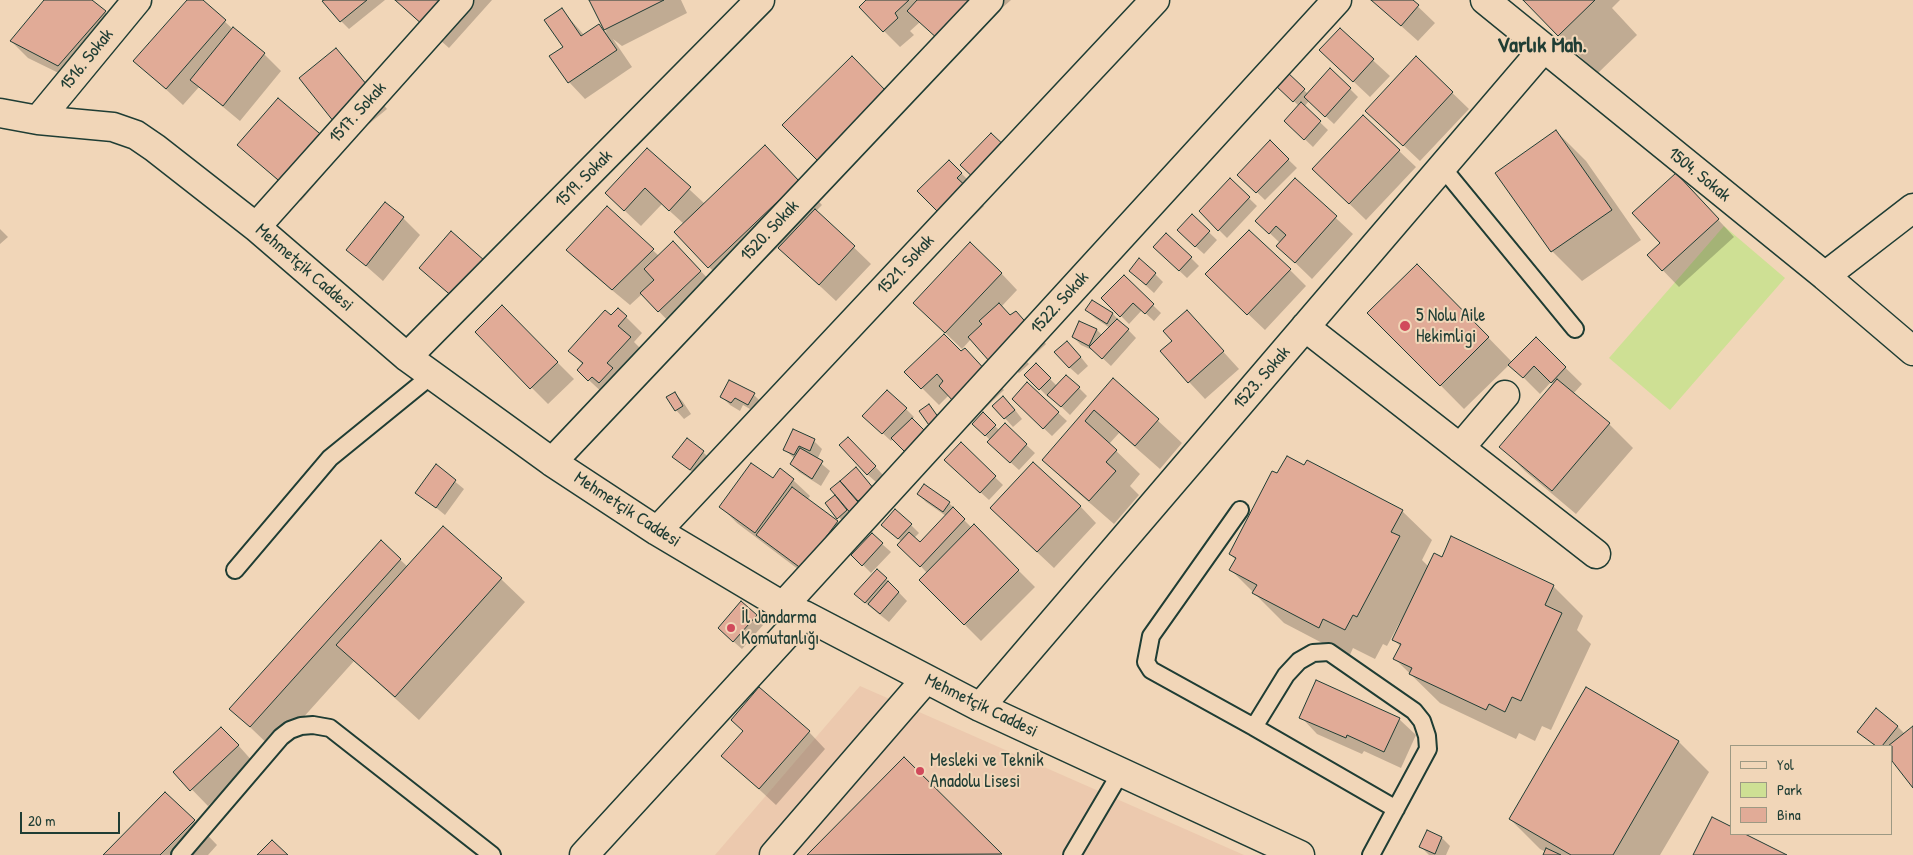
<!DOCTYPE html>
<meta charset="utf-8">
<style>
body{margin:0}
#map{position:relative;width:1913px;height:855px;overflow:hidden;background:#f1d6b8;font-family:"Patrick Hand",sans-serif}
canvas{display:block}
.legend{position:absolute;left:1730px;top:745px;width:162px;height:90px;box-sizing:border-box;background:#f1d6b8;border:1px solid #9d9983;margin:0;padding:6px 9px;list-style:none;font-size:15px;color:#1f3d34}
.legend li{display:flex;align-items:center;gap:10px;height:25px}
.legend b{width:25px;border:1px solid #9d9983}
.scale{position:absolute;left:20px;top:812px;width:100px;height:22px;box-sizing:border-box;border:2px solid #1f3d34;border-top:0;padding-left:6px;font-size:15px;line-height:18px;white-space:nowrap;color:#1f3d34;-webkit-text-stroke:4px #f1d6b8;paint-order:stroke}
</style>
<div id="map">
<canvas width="1913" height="855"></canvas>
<ul class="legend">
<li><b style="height:6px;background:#f1d6b8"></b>Yol</li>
<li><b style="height:14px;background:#cee094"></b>Park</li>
<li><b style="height:14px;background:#e1ab97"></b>Bina</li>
</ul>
<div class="scale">20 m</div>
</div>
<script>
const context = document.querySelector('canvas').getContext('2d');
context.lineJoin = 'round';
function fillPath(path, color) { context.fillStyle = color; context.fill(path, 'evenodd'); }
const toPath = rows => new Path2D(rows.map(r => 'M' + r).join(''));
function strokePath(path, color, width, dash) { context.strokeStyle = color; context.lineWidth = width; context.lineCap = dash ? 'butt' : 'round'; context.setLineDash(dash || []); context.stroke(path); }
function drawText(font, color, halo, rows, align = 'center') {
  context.font = font + ' "Patrick Hand",sans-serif'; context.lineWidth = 4; context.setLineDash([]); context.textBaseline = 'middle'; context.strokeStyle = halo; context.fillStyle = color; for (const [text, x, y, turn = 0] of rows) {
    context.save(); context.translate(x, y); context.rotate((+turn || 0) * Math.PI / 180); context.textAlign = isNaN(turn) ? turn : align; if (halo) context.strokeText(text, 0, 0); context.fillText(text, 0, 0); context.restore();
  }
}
fillPath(toPath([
 [860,686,1244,855,715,855]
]), '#ecc9ae');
fillPath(toPath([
 [1724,226,1785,278,1670,410,1609,358]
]), '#cee094');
fillPath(toPath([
 [45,0,89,0,105,12,122,28,75,81,28,58,11,41],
 [189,0,201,0,235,31,264,54,281,71,240,121,199,87,183,105,135,61],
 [326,0,385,0,349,29,341,21],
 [395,0,492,0,449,48],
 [590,0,681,0,687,13,622,46,613,39,632,67,585,99,569,82,551,56,565,47,561,9,584,35,599,25,607,33],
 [868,0,970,0,990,19,957,55,920,22,910,31,914,35,900,47,884,31],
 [996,0,1011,0,1003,7],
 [1372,0,1411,0,1435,23,1418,41],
 [1525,0,1620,0,1612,8,1637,35,1597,74],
 [1340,30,1390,76,1370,97,1337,66],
 [336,50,352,66,387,109,352,138],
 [1416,58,1469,109,1420,161,1384,127],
 [1286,73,1308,94,1350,89,1358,97,1334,124,1309,101,1304,107,1328,130,1313,147,1294,129,1299,106,1284,92],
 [1363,117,1416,167,1366,220,1330,185],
 [1556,131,1586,161,1641,240,1582,281,1552,251,1497,173],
 [324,139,340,155,301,201,238,145],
 [1270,142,1297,168,1265,200,1239,175],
 [647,150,705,204,789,170,822,205,816,211,871,264,836,301,778,247,732,290,709,267,684,224,662,204,641,226,624,210],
 [949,161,978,190,973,195,984,206,959,231,919,191],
 [1230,180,1257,206,1227,238,1200,211],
 [1295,180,1353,234,1312,279,1278,246,1280,243,1257,221],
 [1692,191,1734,237,1679,287,1649,256,1662,244],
 [385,203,403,218,420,235,383,281,348,250],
 [607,207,659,256,689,259,717,288,675,328,642,294,630,305,584,267,568,250],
 [1192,216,1217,240,1204,254,1186,238],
 [0,229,8,237,0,244],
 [1154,247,1191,258,1199,266,1187,278],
 [420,268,501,278,471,314],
 [1290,270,1306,286,1265,330,1224,291],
 [1130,271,1155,274,1163,282,1154,293],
 [1001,273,1017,290,1001,307,1011,316,1032,329,1046,344,1027,362,1029,364,1019,373,971,339,962,349,932,320],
 [1124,277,1161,313,1154,321,1142,310,1129,324,1103,298],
 [1441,289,1512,362,1536,339,1582,384,1573,394,1609,424,1633,448,1576,514,1525,471,1501,447,1554,384,1551,382,1540,394,1510,364,1464,409,1369,313],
 [1093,301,1113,314,1136,338,1111,366,1096,352,1081,345,1073,337,1097,330,1102,335,1110,328,1095,318,1087,310],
 [502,307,574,379,548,404,476,332],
 [1187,312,1239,369,1205,399,1161,352,1174,341],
 [611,317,626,317,642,333,634,342,646,354,606,396,578,370,583,365,570,351],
 [964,350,1004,390,974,419,949,395,939,405,906,372],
 [1075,350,1088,366,1078,375,1069,367],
 [1036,365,1057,386,1079,388,1087,396,1070,415,1050,396,1048,397,1026,375],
 [1114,380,1182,443,1160,469,1119,433,1109,444,1140,474,1130,486,1139,495,1114,524,1068,484,1044,460],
 [1027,384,1067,421,1052,436,1021,407],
 [675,393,683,402,691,414,684,419,676,410],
 [754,395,762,403,757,413,743,405,740,411,730,405,722,397],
 [994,406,1012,406,1022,419,1013,427],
 [906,409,914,417,891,441,864,416],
 [983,414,1000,431,1005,425,1035,453,1019,470,997,450,990,440,974,424],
 [814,441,822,449,817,460,830,471,821,486,799,472,791,464,795,459,785,450],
 [961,444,1003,485,989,500,954,468],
 [857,447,883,475,876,482,867,474],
 [703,452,711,460,698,477,674,457],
 [436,466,464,489,445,515,417,492],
 [856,469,881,498,847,526,827,504,837,495,832,489],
 [773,480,793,480,810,496,807,500,837,522,854,539,819,585,737,523,721,507],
 [918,494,949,503,957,511,956,512,972,528,974,526,1035,587,981,641,920,580,927,573,916,561,902,542,891,533,911,525,919,533,914,538,920,544,946,516,926,502],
 [1080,506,1096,523,1054,568,1008,525],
 [1402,511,1432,540,1422,560,1429,567,1442,559,1553,586,1583,616,1577,630,1591,644,1551,730,1542,726,1535,741,1519,733,1516,739,1440,703,1395,659,1401,647,1394,640,1402,623,1400,622,1387,646,1383,644,1375,659,1353,648,1349,657,1284,623,1231,570,1236,560,1230,554],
 [381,542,408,567,501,579,525,602,419,720,354,661,274,750,231,709],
 [882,544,891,552,871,573,853,555],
 [886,579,907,601,889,622,864,602],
 [756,616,764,624,742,649,727,636],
 [1587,688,1679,742,1709,772,1660,855,1544,855,1546,852,1540,849,1510,819],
 [1301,717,1399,719,1416,735,1401,768,1364,751,1362,754,1317,734],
 [1897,726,1905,734,1913,728,1913,786,1892,759,1892,746,1875,746,1858,731],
 [809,732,825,749,776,805,723,756],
 [238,745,254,763,208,806,175,772],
 [904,759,1001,855,808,855],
 [194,821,217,845,208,855,105,855],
 [1442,838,1450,846,1446,855,1429,855,1421,847]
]), '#0003');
const building = toPath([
 [44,0,92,0,106,11,58,66,10,41,44,0],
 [187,0,203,0,226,20,166,89,133,61,187,0],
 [324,0,367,0,340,22,322,1,324,0],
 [395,0,447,0,424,26,395,0],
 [589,0,664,0,604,30,589,0],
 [866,0,909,0,895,13,898,18,883,32,859,7,866,0],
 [917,0,972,0,939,40,907,11,917,0],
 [1371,0,1413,0,1419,5,1401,26,1371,0],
 [1523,0,1595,0,1558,36,1523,0],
 [562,8,581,36,599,24,617,50,568,83,549,56,563,47,544,20,562,8],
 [233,27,265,53,223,106,190,80,233,27],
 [1340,28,1374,59,1353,82,1319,50,1340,28],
 [336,48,372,91,334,122,299,78,336,48],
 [852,56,887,92,818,161,782,125,852,56],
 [1416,56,1453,92,1403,146,1365,111,1416,56],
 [1330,68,1351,88,1325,117,1304,97,1330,68],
 [1286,71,1305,89,1293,102,1274,84,1286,71],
 [278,98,325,138,284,185,237,145,278,98],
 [1301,102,1321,121,1304,140,1284,121,1301,102],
 [1363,115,1400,150,1349,204,1312,169,1363,115],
 [1556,130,1612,210,1551,252,1495,173,1556,130],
 [991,133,1009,150,978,182,960,165,991,133],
 [1270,140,1289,159,1256,193,1237,175,1270,140],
 [765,145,799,181,708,268,674,232,765,145],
 [647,148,691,187,669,211,645,188,624,211,605,193,647,148],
 [949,160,962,173,957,178,969,189,942,216,917,191,949,160],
 [1676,173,1719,219,1662,271,1647,255,1660,243,1632,213,1676,173],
 [1230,178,1250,197,1218,231,1199,211,1230,178],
 [1295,178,1337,216,1295,263,1276,246,1286,235,1276,226,1269,234,1255,221,1295,178],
 [385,202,404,217,366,266,346,250,385,202],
 [607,206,654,249,612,290,566,250,607,206],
 [815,209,855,246,819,285,778,248,815,209],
 [1192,214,1210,231,1195,247,1177,230,1192,214],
 [1249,230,1291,269,1247,315,1205,274,1249,230],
 [451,231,485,261,454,298,419,268,451,231],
 [1166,233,1192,257,1179,271,1153,247,1166,233],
 [673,241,701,271,658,312,640,293,654,280,644,269,673,241],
 [970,242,1002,273,945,333,913,303,970,242],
 [1139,258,1156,273,1146,285,1129,271,1139,258],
 [1417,264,1489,337,1440,386,1367,313,1417,264],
 [1124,275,1154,304,1145,314,1133,303,1120,317,1101,298,1124,275],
 [1092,300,1113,313,1107,324,1085,310,1092,300],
 [999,303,1010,315,1016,311,1030,327,990,362,968,337,982,324,979,321,999,303],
 [502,305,558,362,530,389,475,332,502,305],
 [618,308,627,316,618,326,631,337,607,363,613,368,599,383,592,377,588,381,577,370,583,363,568,351,605,310,611,315,618,308],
 [1187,310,1224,351,1188,383,1160,351,1172,341,1163,331,1187,310],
 [1117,319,1129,329,1102,359,1089,347,1117,319],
 [1079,321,1097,329,1089,346,1072,337,1079,321],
 [944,334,961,351,965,348,988,373,956,404,939,386,943,381,937,374,921,389,904,372,944,334],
 [1536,337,1566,367,1551,383,1534,366,1523,378,1508,365,1536,337],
 [1067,341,1081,357,1069,368,1054,352,1067,341],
 [1036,363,1051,378,1039,390,1024,375,1036,363],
 [1066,375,1080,387,1061,407,1047,395,1066,375],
 [1113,378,1159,419,1135,446,1094,410,1085,421,1117,450,1106,462,1116,471,1089,501,1042,460,1113,378],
 [1557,379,1610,423,1552,491,1499,447,1557,379],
 [729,380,755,393,748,405,735,398,731,403,720,397,729,380],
 [1027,382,1059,412,1043,429,1012,399,1027,382],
 [887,390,907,408,882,434,862,416,887,390],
 [675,392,683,406,675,411,666,397,675,392],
 [1003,396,1015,410,1004,419,992,406,1003,396],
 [929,404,941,421,931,428,919,411,929,404],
 [983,412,996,425,985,436,972,424,983,412],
 [912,418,929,435,908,455,891,438,912,418],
 [1005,423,1027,444,1010,463,987,442,1005,423],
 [793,429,815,439,810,451,799,446,794,455,783,450,793,429],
 [848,437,876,466,867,475,839,445,848,437],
 [687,438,704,451,690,470,672,457,687,438],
 [961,442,996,476,980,493,944,460,961,442],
 [800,448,823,461,812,479,790,464,800,448],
 [1287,456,1304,465,1307,460,1403,510,1391,532,1400,536,1357,617,1353,615,1345,630,1323,619,1319,628,1252,593,1257,585,1229,570,1236,558,1229,554,1272,471,1277,473,1287,456],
 [1033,462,1081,506,1037,552,990,508,1033,462],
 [751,463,773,478,780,468,794,479,755,533,719,507,751,463],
 [436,464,456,480,436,508,415,493,436,464],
 [856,467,874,489,858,501,840,481,856,467],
 [840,481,863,508,853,516,830,489,840,481],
 [924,484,950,502,943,512,917,494,924,484],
 [792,487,838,521,802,569,756,535,792,487],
 [835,495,847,510,837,519,825,503,835,495],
 [953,507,965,519,920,567,897,545,909,532,920,542,953,507],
 [895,509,912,524,898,539,881,525,895,509],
 [974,524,1019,570,964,625,919,580,974,524],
 [443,526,502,578,395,697,336,645,443,526],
 [872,533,883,543,862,566,851,555,872,533],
 [1451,536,1554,585,1545,605,1562,613,1521,701,1512,697,1505,712,1489,704,1486,710,1409,674,1412,668,1393,659,1401,644,1392,640,1434,553,1442,557,1451,536],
 [381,540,401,559,250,727,229,709,381,540],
 [877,569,887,578,865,603,854,594,877,569],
 [888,581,899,592,880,614,868,604,888,581],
 [741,601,757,615,733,642,718,628,741,601],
 [1316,680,1400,718,1384,752,1347,735,1346,738,1299,718,1316,680],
 [759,687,810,731,759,789,721,756,743,731,731,720,759,687],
 [1586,687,1679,741,1613,855,1571,855,1509,819,1586,687],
 [1876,708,1898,726,1882,746,1876,746,1857,732,1876,708],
 [1913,726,1913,788,1892,761,1892,746,1888,746,1913,726],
 [221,727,239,745,190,791,173,772,221,727],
 [904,757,1002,854,807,855,904,757],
 [165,792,195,820,160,855,103,855,165,792],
 [1712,817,1732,827,1732,834,1745,834,1787,855,1693,855,1712,817],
 [1427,830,1442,837,1435,854,1419,847,1427,830],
 [272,840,288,855,257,855,272,840],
 [1546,848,1561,855,1543,855,1546,848]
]);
fillPath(building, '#e1ab97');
strokePath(building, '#1f3d34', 1);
const service = toPath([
 [1442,167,1575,329],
 [1240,510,1151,636,1146,662,1151,670,1254,727,1286,675,1299,661,1313,653,1329,652,1414,711,1422,721,1427,736,1428,749,1371,855],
 [235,570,330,458,432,375],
 [1254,727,1396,809],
 [180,855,281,737,290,730,301,726,313,725,330,728,492,855],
 [1072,855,1121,772]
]);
const minor = toPath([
 [1485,0,1825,276,1913,351],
 [0,113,38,120,113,127,136,135,155,148,256,227,407,357,552,462,657,531,783,606,804,615,980,707,1300,855],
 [38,120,137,0],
 [256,227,459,0],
 [1825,276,1913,208],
 [1305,327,1596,554],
 [407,357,760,0],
 [1460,448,1505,395],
 [552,462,989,0],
 [657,531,1155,0],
 [783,606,1337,0],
 [980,707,1544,48],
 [584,855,804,615],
 [774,855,926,679]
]);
strokePath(service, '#1f3d34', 20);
strokePath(minor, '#1f3d34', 31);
strokePath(service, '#f1d6b8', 16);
strokePath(minor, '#f1d6b8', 28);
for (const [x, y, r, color] of [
 [1405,326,6,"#d1495b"],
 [731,628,5,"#d1495b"],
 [920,771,5,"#d1495b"]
]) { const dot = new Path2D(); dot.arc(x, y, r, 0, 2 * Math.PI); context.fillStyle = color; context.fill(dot); strokePath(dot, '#f1d6b8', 2); }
drawText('18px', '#1f3d34', '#f1d6b8', [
 ["1516. Sokak",87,60,-51],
 ["1517. Sokak",358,113,-48],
 ["1504. Sokak",1699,175,39],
 ["1519. Sokak",584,179,-45],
 ["1520. Sokak",770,231,-47],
 ["1521. Sokak",906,265,-47],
 ["Mehmetçik Caddesi",304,268,41],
 ["1522. Sokak",1060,303,-48],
 ["1523. Sokak",1262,378,-49],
 ["Mehmetçik Caddesi",627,510,33],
 ["Mehmetçik Caddesi",981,706,26]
]);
drawText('18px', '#1f3d34', '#f1d6b8', [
 ["5 Nolu Aile",1416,316],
 ["Hekimligi",1416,337],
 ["İl Jandarma",741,618],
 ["Komutanlığı",741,639],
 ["Mesleki ve Teknik",930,761],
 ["Anadolu Lisesi",930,782]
], 'left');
drawText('bold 22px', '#1f3d34', '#f1d6b8', [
 ["Varlık Mah.",1542,46]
]);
</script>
